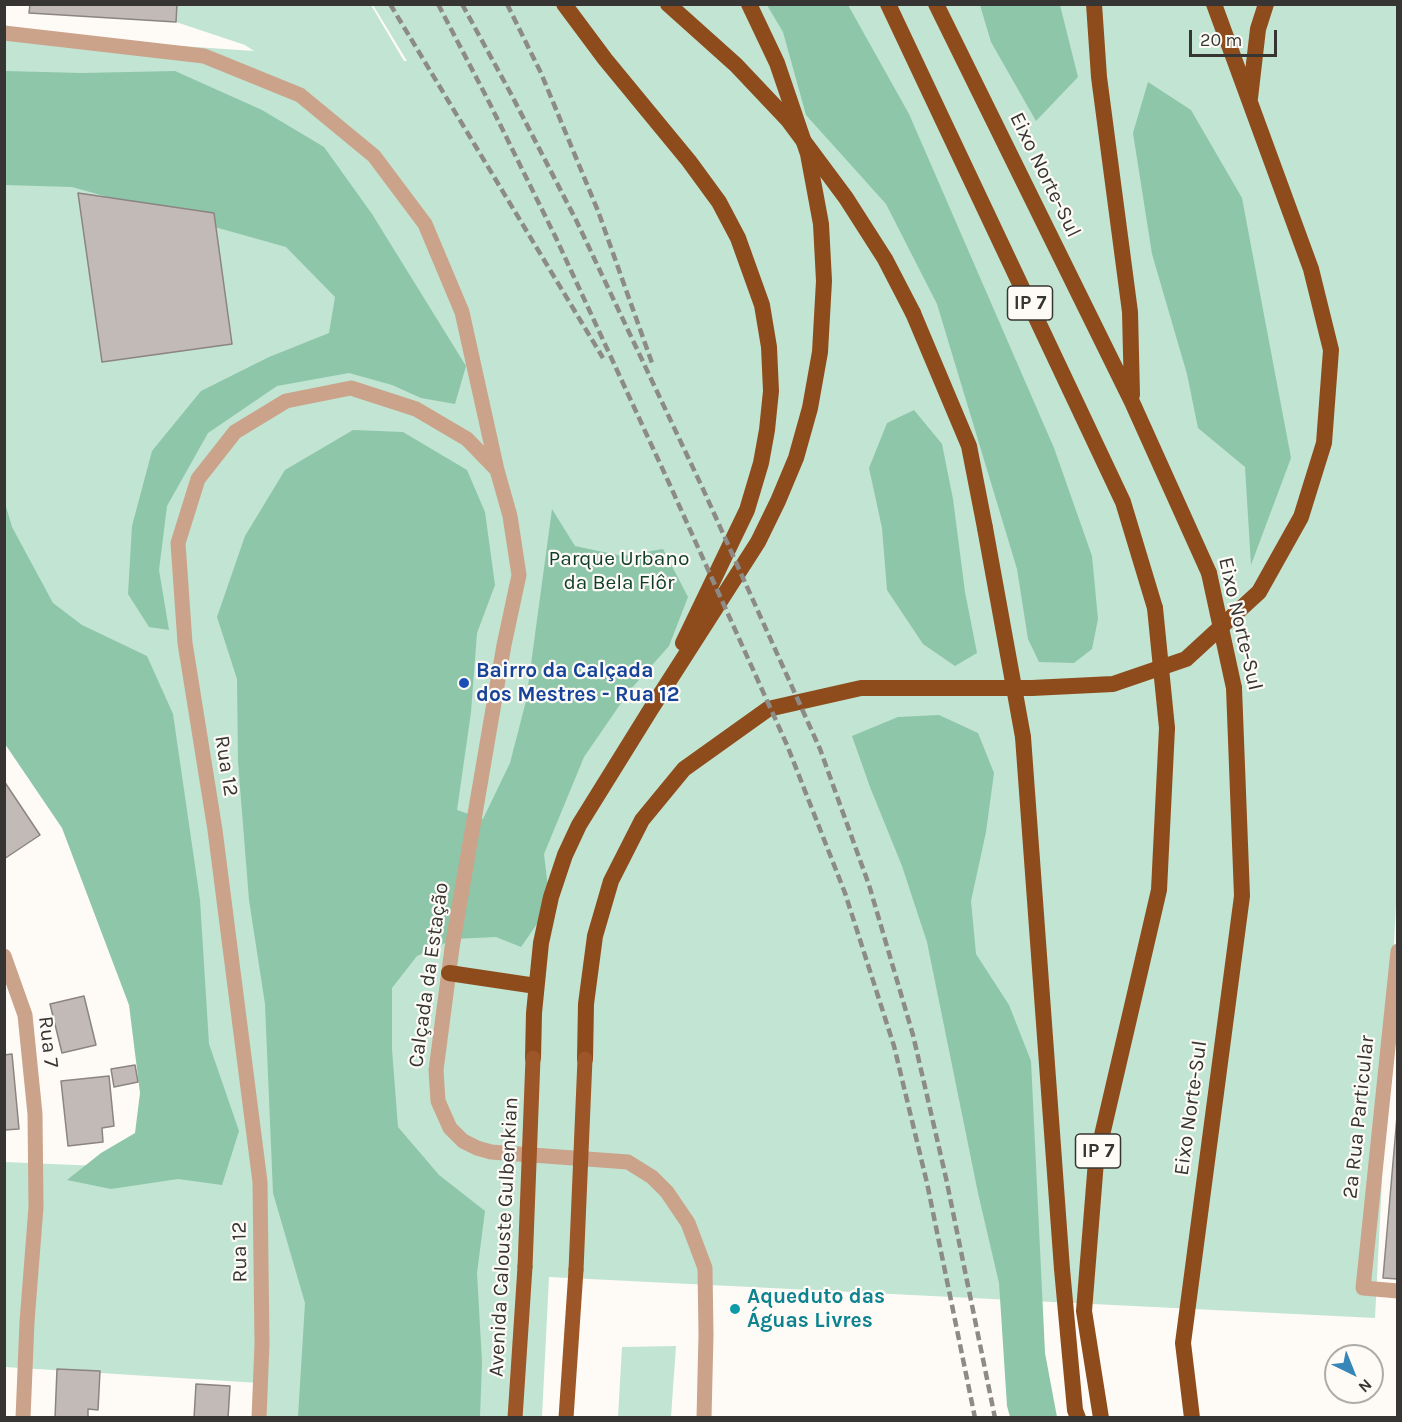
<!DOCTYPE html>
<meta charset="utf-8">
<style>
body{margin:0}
#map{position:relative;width:1402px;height:1422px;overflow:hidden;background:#fefbf7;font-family:Karla,sans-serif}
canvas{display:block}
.frame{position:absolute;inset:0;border:6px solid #373533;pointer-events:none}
.north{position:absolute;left:1324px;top:1344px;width:60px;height:60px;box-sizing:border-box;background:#fefbf7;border:2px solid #aeaca9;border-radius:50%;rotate:137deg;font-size:16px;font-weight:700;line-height:24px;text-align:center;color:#373533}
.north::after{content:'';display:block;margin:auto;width:21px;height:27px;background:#3687b8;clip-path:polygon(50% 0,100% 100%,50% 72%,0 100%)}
.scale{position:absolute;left:1189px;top:30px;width:88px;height:27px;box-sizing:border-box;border:3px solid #373533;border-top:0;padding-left:8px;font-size:18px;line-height:21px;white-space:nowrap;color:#373533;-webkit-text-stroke:4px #fefbf7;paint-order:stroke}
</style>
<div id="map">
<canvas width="1402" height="1422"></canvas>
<div class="frame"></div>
<div class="north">N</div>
<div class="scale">20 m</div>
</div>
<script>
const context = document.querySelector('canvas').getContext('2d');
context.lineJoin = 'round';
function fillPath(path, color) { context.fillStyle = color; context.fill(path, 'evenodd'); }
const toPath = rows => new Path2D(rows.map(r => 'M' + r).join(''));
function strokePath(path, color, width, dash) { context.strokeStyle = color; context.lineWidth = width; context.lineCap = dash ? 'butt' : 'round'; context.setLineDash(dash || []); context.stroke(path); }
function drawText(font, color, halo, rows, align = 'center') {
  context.font = font + ' Karla,sans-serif'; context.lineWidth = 4.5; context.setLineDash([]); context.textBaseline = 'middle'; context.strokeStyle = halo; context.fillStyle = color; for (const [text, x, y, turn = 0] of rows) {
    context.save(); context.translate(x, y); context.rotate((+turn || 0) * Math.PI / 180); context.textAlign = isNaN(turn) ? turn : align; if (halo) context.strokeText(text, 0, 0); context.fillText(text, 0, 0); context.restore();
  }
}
fillPath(toPath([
 [177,5,371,5,404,61,407,61,373,5,1397,5,1398,864,1375,1318,549,1277,542,1417,258,1417,259,1383,5,1367,5,1162,170,1169,116,898,5,723,5,34,254,51,245,45,176,22],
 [676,1346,671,1417,618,1417,622,1347]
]), '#c2e4d2');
fillPath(toPath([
 [767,5,848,5,909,114,1054,448,1092,556,1098,619,1092,649,1074,663,1039,662,1028,639,1017,569,937,304,886,204,806,115,783,32],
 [980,5,1060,5,1078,77,1036,121,991,42],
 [5,71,82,73,175,71,262,110,324,147,372,214,466,366,455,404,421,398,392,385,349,373,277,386,208,433,167,506,159,570,169,630,149,627,128,594,132,526,152,451,201,391,269,357,329,333,335,297,286,247,72,187,5,185],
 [1148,82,1191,110,1242,198,1291,458,1251,565,1245,467,1198,428,1187,374,1152,254,1133,133],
 [914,410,942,444,953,499,965,592,977,653,955,666,923,644,887,590,882,528,869,468,887,423],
 [353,430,403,432,467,470,485,512,495,585,477,633,471,712,457,810,483,819,510,763,526,701,552,509,575,546,622,556,663,549,688,597,669,646,630,690,584,757,544,854,550,905,521,947,496,937,454,939,417,956,392,988,392,1049,398,1127,439,1175,485,1211,477,1273,482,1362,480,1417,298,1417,305,1303,273,1193,265,1004,249,900,238,762,237,679,217,617,245,536,285,470],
 [5,503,12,527,53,603,82,625,147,656,173,714,200,900,209,1044,239,1131,222,1185,178,1179,111,1189,67,1180,101,1153,135,1133,140,1093,129,1005,62,828,5,744],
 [939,715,978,733,994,773,986,832,971,901,976,954,1009,1005,1031,1061,1045,1353,1057,1417,1010,1417,1007,1406,999,1283,978,1193,927,942,902,866,870,787,852,736,898,717]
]), '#8ec6a9');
const building = toPath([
 [30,4,177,4,176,22,29,13,30,4],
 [78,193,214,213,232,344,102,362,78,193],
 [4,781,40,835,4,859,4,781],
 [84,996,96,1045,62,1053,50,1004,84,996],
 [12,1054,19,1129,4,1130,4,1055,12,1054],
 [135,1065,138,1082,114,1087,111,1069,135,1065],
 [109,1076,114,1126,102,1128,103,1142,68,1146,61,1081,109,1076],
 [1398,1105,1398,1279,1383,1278,1398,1105],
 [57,1369,100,1371,98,1410,88,1409,88,1418,55,1418,57,1369],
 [196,1384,230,1386,228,1418,194,1418,196,1384]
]);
fillPath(building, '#c2bab7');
strokePath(building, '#8b8481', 1.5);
strokePath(toPath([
 [4,33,204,56,300,95,374,156,425,224,462,312,497,470,510,516,519,575,504,645,452,948,436,1070,438,1101,450,1128,463,1141,477,1148,491,1152,628,1162,652,1177,667,1192,688,1223,705,1268,706,1335,704,1418],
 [1398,951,1363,1288,1398,1291],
 [4,956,25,1015,35,1114,36,1207,27,1322,23,1418],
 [259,1418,262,1344,260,1182,215,830,185,643,178,543,198,479,235,432,286,401,351,388,416,409,467,439,497,470]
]), '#cba38b', 15);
strokePath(toPath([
 [515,1418,525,1267],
 [566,1418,576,1270]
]), '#9d5627', 15);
strokePath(toPath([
 [564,4,605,59,689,161,719,202,738,238,762,305,769,347,771,391,767,430,761,463,747,510,683,643],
 [888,4,1123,502,1155,608],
 [936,4,1132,402,1209,573],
 [1094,4,1099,77,1130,312,1132,395],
 [1250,98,1258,29,1266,4],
 [913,313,969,446,985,528],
 [1023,737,1062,1269,1075,1410,1078,1418],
 [449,973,536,986],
 [533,1058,534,1013,541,943,551,897,565,855,579,825,651,709,758,542,778,501,796,458,810,408,820,352,824,281,821,224,808,154,777,63,749,4],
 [585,1059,586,1004,595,936,611,881,642,820,684,769,768,709,861,688,1032,688,1113,684,1186,659,1259,592,1301,517,1324,443,1331,350,1311,269,1214,4],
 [1101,1418,1084,1311,1096,1161,1159,890,1167,728],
 [1192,1418,1183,1343,1242,896,1234,688]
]), '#8e4c1c', 16);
strokePath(toPath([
 [390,4,603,358],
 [438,4,489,102,556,238,669,483,787,745,845,893,894,1046,927,1183,975,1418],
 [462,4,510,92,577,222,703,489,820,749,869,885,913,1035,946,1178,995,1418],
 [507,4,541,73,598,211,652,363]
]), '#8d8b88', 4.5, [9, 4.5]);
strokePath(toPath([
 [525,1267,533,1058],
 [576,1270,585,1059]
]), '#9d5627', 15);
strokePath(toPath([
 [668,4,736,65,788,120,846,198,885,259,913,313],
 [985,528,1023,737],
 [1209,573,1234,688],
 [1155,608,1167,728]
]), '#8e4c1c', 16);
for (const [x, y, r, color] of [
 [464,683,6,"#1a4fb4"],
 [735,1309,6,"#0f9aa8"]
]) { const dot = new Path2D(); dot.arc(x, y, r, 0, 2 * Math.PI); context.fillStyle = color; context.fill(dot); strokePath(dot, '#fefbf7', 2); }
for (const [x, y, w] of [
 [1030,303,45],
 [1098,1151,45]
]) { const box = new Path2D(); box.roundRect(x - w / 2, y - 17, w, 34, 4.5); context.fillStyle = '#fefbf7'; context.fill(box); strokePath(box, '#373533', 1.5); }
drawText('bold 20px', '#373533', null, [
 ["IP 7",1030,303],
 ["IP 7",1098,1151]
]);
drawText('21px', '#373533', '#fefbf7', [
 ["Eixo Norte-Sul",1045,175,64],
 ["Eixo Norte-Sul",1240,624,77],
 ["Rua 12",226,766,81],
 ["Calçada da Estação",429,975,-82],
 ["Rua 7",48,1042,83],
 ["Eixo Norte-Sul",1191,1108,-82],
 ["2ª Rua Particular",1359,1117,-84],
 ["Avenida Calouste Gulbenkian",504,1237,-87],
 ["Rua 12",240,1252,-91]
]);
drawText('21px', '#0e3d2a', '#fefbf7', [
 ["Parque Urbano",619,559],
 ["da Bela Flôr",619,583]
]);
drawText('bold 21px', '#164399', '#fefbf7', [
 ["Bairro da Calçada",476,671],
 ["dos Mestres - Rua 12",476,695]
], 'left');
drawText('bold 21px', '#0d838f', '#fefbf7', [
 ["Aqueduto das",747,1297],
 ["Águas Livres",747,1321]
], 'left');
</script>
